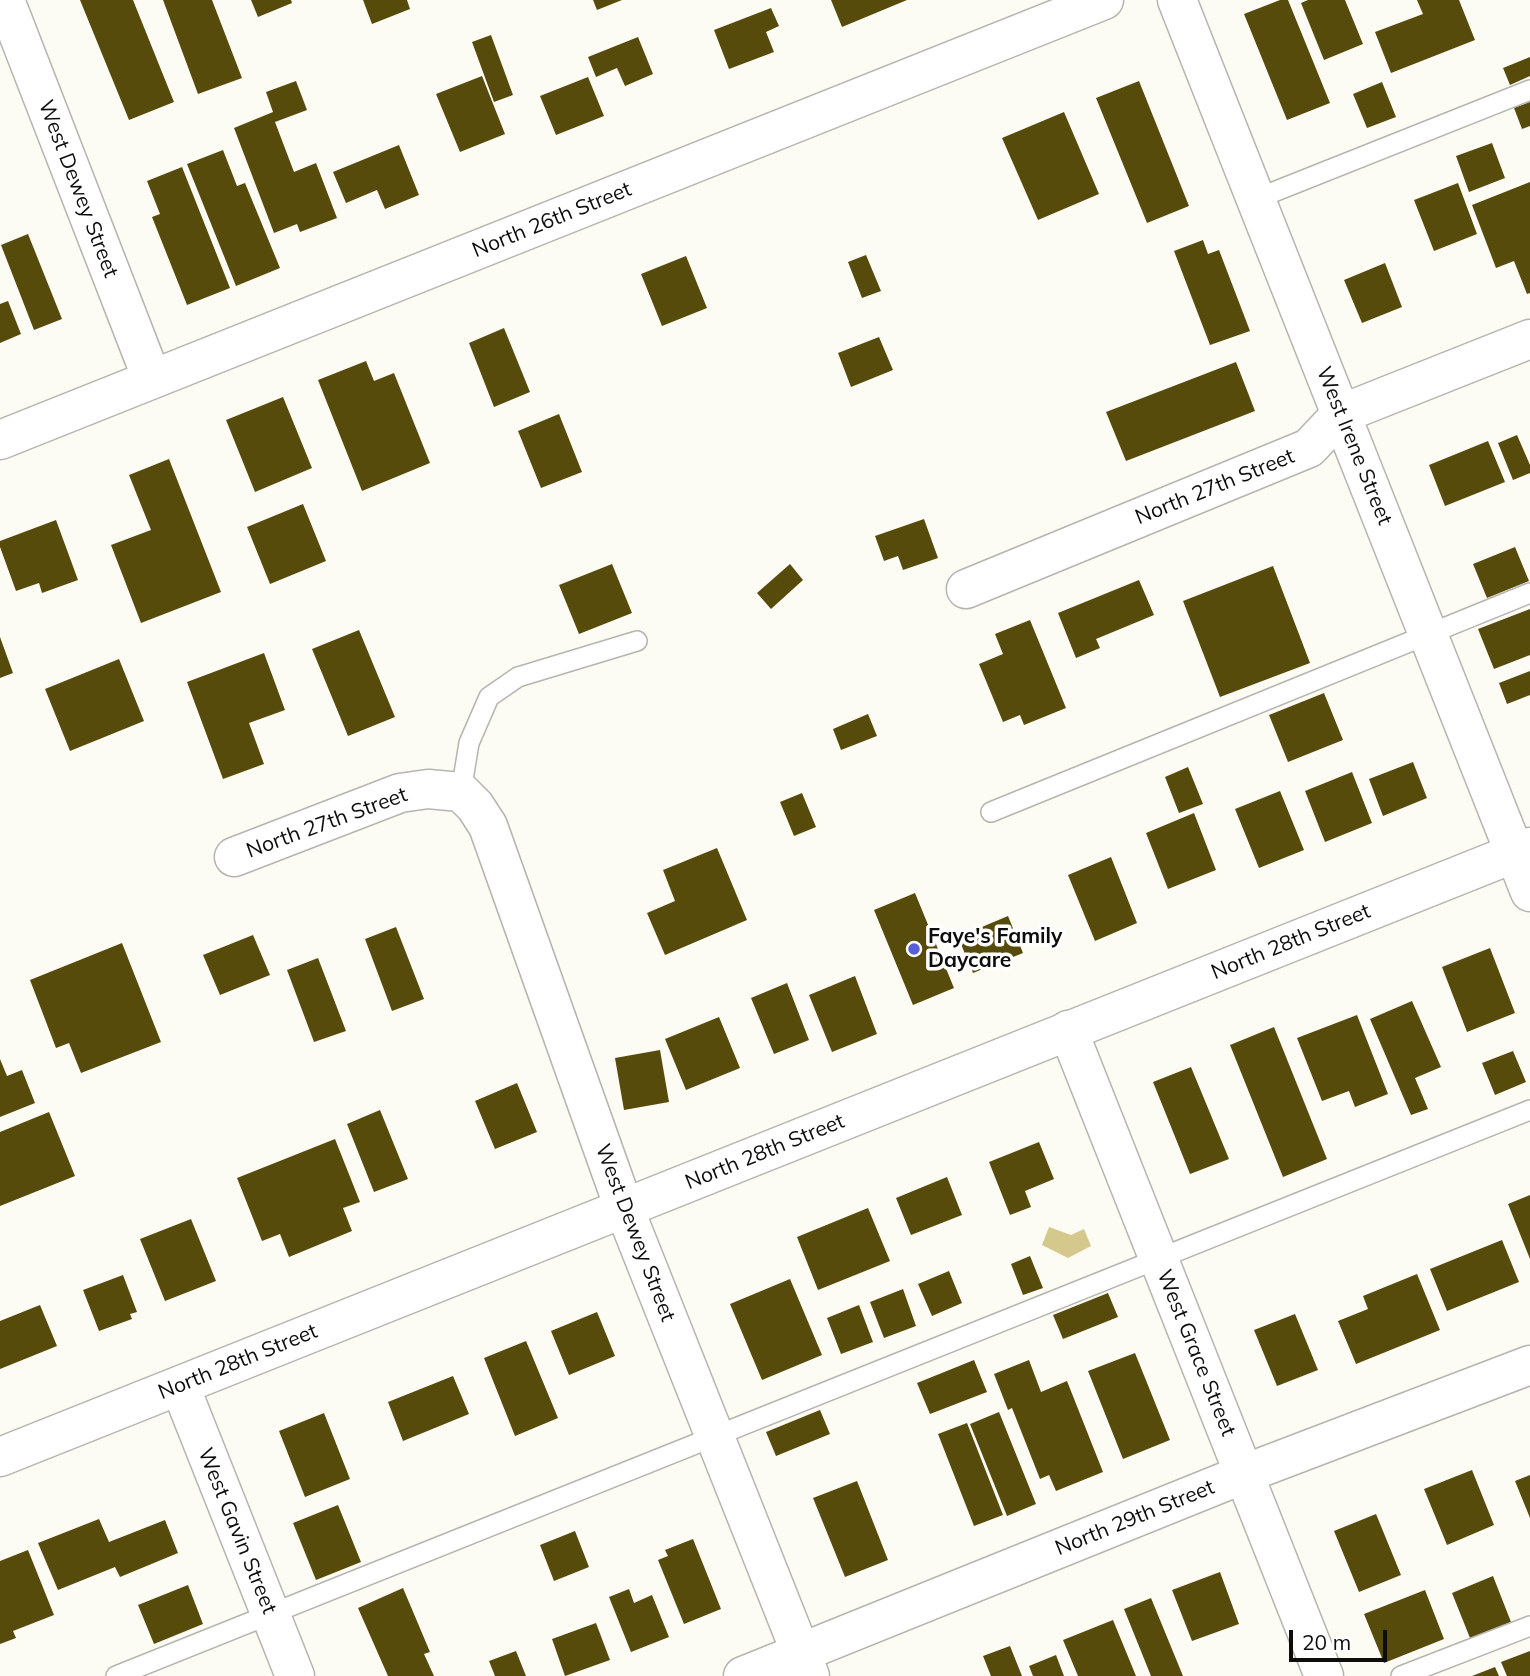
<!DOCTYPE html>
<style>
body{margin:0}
#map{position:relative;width:1530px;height:1676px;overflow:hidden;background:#fcfbf4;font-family:Mulish,sans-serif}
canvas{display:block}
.scale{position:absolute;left:1289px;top:1630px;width:98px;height:32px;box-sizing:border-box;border:4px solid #0d0d0b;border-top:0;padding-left:9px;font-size:21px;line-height:24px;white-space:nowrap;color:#0d0d0b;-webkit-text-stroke:5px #fff;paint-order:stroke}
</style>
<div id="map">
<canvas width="1530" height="1676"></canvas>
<div class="scale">20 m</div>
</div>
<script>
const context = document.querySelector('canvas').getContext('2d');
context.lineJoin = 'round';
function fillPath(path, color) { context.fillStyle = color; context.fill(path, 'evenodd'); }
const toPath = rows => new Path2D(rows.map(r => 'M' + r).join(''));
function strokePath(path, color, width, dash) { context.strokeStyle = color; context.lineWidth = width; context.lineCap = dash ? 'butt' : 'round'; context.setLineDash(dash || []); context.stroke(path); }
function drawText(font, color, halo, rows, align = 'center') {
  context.font = font + ' Mulish,sans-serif'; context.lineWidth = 7; context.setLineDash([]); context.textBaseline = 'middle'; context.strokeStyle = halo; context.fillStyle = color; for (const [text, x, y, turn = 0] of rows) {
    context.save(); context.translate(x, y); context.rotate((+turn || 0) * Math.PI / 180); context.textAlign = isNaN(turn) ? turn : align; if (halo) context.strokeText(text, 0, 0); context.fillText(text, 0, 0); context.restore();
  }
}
fillPath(toPath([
 [1049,1227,1071,1235,1084,1229,1091,1246,1068,1258,1042,1245]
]), '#d5c88c');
fillPath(toPath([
 [80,0,133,0,174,102,129,120],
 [163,0,212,0,242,78,198,94],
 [251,0,291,0,292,3,258,17],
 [363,0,407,0,410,9,372,24],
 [593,0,622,0,597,10],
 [831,0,907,0,842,27],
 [1280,0,1288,0,1330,103,1287,120,1244,14],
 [1308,0,1345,0,1363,44,1324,60,1301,3],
 [1417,0,1459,0,1475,40,1391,73,1375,32,1423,14],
 [771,8,779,26,766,32,774,52,729,69,714,30],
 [491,35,513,95,494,102,472,42],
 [638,37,653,74,625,86,617,68,596,77,588,57],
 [1530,57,1530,76,1510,85,1503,68],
 [482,76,505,134,460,152,436,94],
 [588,77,604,116,556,135,540,96],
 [296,81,307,110,275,122,294,172,316,163,337,218,300,232,297,224,274,233,234,128,273,112,266,92],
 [1139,81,1189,206,1147,223,1096,98],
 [1382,82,1396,117,1367,128,1353,94],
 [1530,102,1530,126,1522,129,1514,108],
 [1064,112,1099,194,1038,220,1002,138],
 [1492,143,1505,178,1469,192,1456,156],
 [399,145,419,195,385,209,377,190,346,203,333,172],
 [223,150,237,186,245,183,280,268,236,286,187,164],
 [182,167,230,288,187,305,152,217,160,214,147,181],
 [1530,182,1530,293,1527,294,1514,261,1496,268,1472,205],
 [1458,183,1477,234,1434,251,1414,200],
 [28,234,62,319,34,330,1,245],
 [1203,240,1208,254,1219,250,1250,331,1210,345,1174,251],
 [866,255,881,291,862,298,848,262],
 [686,256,707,308,662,326,641,274],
 [1385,263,1402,307,1362,323,1344,280],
 [8,301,21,334,0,343,0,304],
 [504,328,530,392,494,407,469,343],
 [879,337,893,370,851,387,838,353],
 [366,361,374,381,394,373,430,463,362,491,318,380],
 [1236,362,1255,411,1126,461,1106,412],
 [283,397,312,468,255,492,226,420],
 [559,414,582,472,541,488,518,431],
 [1517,435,1530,465,1530,473,1513,480,1498,443],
 [1488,441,1505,482,1445,506,1429,465],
 [169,459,221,592,141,623,111,545,151,530,129,475],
 [303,504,326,561,270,584,247,527],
 [924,519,938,558,903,570,898,556,884,561,875,536],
 [56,520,78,580,42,593,39,583,16,591,0,547,0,541],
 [1515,547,1529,581,1487,598,1473,564],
 [612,564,632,613,579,634,559,585],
 [790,564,803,580,771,609,757,593],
 [1273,566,1310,663,1220,697,1183,601],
 [1139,580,1154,615,1096,639,1100,648,1076,658,1058,613],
 [1530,609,1530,655,1494,669,1478,629],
 [1030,620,1066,708,1024,725,1020,715,1003,722,979,664,1003,654,995,634],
 [359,630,395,717,348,736,312,649],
 [0,637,13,673,0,678],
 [264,653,285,710,249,723,264,764,223,779,187,682],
 [119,659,144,721,70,751,45,689],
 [1530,671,1530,695,1507,704,1499,683],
 [1324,693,1343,740,1288,762,1269,715],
 [868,714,877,736,841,750,833,729],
 [1413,762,1427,798,1383,816,1369,779],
 [1188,767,1203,804,1179,813,1165,777],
 [1352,772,1372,823,1325,842,1305,791],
 [1280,791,1304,850,1259,868,1235,809],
 [802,793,816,827,794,836,780,802],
 [1194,813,1216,870,1168,889,1146,833],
 [717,848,747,920,665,955,647,913,675,901,663,870],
 [1111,857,1137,923,1095,941,1068,875],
 [915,893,954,988,913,1005,874,910],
 [1008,916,1023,953,973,973,958,937],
 [396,927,424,999,392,1011,365,939],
 [253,935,270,975,220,995,203,955],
 [122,943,161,1042,81,1073,69,1043,56,1048,30,980],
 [1490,948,1515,1013,1467,1032,1442,967],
 [318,958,346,1031,314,1042,287,970],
 [855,976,877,1034,832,1052,809,995],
 [787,983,809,1040,774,1054,751,998],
 [1412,1001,1441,1067,1415,1078,1428,1109,1411,1115,1370,1019],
 [1357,1015,1388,1094,1355,1107,1349,1091,1322,1101,1297,1038],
 [719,1017,740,1068,686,1090,665,1039],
 [1274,1027,1327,1159,1283,1177,1230,1045],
 [660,1050,669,1102,624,1110,615,1058],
 [1513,1051,1526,1082,1495,1095,1482,1063],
 [0,1059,7,1076,22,1070,35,1103,0,1117],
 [1191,1067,1229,1159,1190,1174,1153,1082],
 [517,1083,537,1132,495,1149,475,1101],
 [380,1110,408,1179,374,1192,347,1124],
 [49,1112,75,1176,0,1206,0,1132],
 [335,1139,360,1202,343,1208,352,1231,289,1257,280,1234,262,1241,237,1178],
 [1039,1142,1054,1179,1025,1191,1031,1207,1010,1215,989,1162],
 [947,1177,962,1215,911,1235,896,1198],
 [1530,1195,1530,1259,1508,1204],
 [868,1208,890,1261,818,1290,797,1237],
 [191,1219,216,1281,165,1301,140,1239],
 [1502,1240,1519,1282,1447,1311,1430,1269],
 [1030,1256,1043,1288,1023,1295,1011,1264],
 [949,1271,962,1303,932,1316,918,1284],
 [1417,1274,1440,1330,1356,1364,1338,1321,1368,1309,1363,1296],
 [123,1275,137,1312,130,1314,132,1319,99,1331,83,1290],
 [790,1279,822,1355,762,1380,730,1304],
 [903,1289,916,1326,884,1338,870,1302],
 [1108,1293,1118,1317,1063,1339,1053,1315],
 [40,1305,57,1346,0,1369,0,1321],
 [859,1305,873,1342,841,1354,827,1318],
 [597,1312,615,1356,569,1375,551,1331],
 [1295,1314,1318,1370,1277,1386,1254,1330],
 [526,1341,558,1418,515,1436,484,1358],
 [1135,1353,1170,1440,1123,1459,1088,1371],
 [974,1360,987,1392,930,1414,917,1383],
 [1029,1360,1041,1392,1067,1381,1103,1472,1056,1491,1049,1475,1040,1479,1012,1408,1008,1410,994,1374],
 [453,1376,469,1414,403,1441,388,1402],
 [820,1410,830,1434,776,1456,766,1432],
 [999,1412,1036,1504,1007,1516,970,1424],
 [324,1413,350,1479,305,1497,279,1431],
 [967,1423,1003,1515,974,1526,938,1434],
 [1472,1470,1494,1525,1447,1545,1424,1489],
 [1530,1475,1530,1518,1515,1481],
 [857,1481,888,1560,845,1577,813,1498],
 [338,1505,361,1562,316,1580,293,1523],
 [1376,1514,1401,1575,1359,1592,1334,1531],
 [99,1519,109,1542,165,1520,178,1553,120,1577,115,1567,58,1590,38,1543],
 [575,1531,589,1567,554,1581,540,1545],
 [693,1539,721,1609,684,1624,658,1560,668,1556,665,1550],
 [28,1550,54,1615,13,1631,16,1638,0,1644,0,1561],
 [1220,1572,1239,1624,1192,1641,1172,1590],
 [1493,1576,1511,1622,1470,1638,1452,1593],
 [188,1585,203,1624,154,1644,138,1605],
 [403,1588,430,1652,424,1654,434,1676,388,1676,358,1608],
 [629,1589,634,1603,652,1595,669,1637,631,1652,609,1597],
 [1425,1590,1444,1639,1384,1663,1364,1614],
 [1151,1598,1183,1676,1151,1676,1124,1609],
 [1113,1620,1136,1676,1078,1676,1063,1640],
 [596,1623,610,1660,565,1676,552,1639],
 [1010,1646,1022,1676,991,1676,983,1656],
 [516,1651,526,1676,495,1676,489,1661],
 [1530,1651,1530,1676,1507,1676,1501,1662],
 [1056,1655,1064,1676,1033,1676,1029,1666],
 [1495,1667,1499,1676,1472,1676]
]), '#574b0c');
const lane = toPath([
 [1256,199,1530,90],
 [461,792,469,743,489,697,518,677,637,641],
 [991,812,1530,593],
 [116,1676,1530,1110],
 [1401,1676,1530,1626]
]);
const street = toPath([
 [5,0,152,379],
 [1177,0,1530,892],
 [0,440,1104,0],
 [966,589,1309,448,1341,414,1530,339],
 [234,857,400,793,428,789,461,792,475,806,488,826,624,1208,810,1676],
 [1068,1030,1324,1676],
 [180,1386,295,1676],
 [743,1676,1244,1474,1530,1365]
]);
const secondary = toPath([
 [0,1457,1530,847]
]);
strokePath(lane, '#b6b4ae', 22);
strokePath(street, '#b6b4ae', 41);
strokePath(secondary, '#b6b4ae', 41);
strokePath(lane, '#fff', 19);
strokePath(street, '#fff', 38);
strokePath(secondary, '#fff', 38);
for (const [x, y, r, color] of [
 [914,949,7,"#595fd6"]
]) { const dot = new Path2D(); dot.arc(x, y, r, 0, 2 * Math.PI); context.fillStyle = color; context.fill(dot); strokePath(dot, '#fff', 2.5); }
drawText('21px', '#0d0d0b', '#fff', [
 ["West Dewey Street",78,189,69],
 ["North 26th Street",552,220,-22],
 ["West Irene Street",1354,446,68],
 ["North 27th Street",1215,487,-22],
 ["North 27th Street",327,823,-20],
 ["North 28th Street",1291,942,-22],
 ["North 28th Street",765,1152,-22],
 ["West Dewey Street",635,1233,69],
 ["West Grace Street",1196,1353,68],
 ["North 28th Street",238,1362,-22],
 ["North 29th Street",1135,1518,-22],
 ["West Gavin Street",237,1531,68]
]);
drawText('bold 21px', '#0d0d0b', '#fff', [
 ["Faye's Family",928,937],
 ["Daycare",928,961]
], 'left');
</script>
